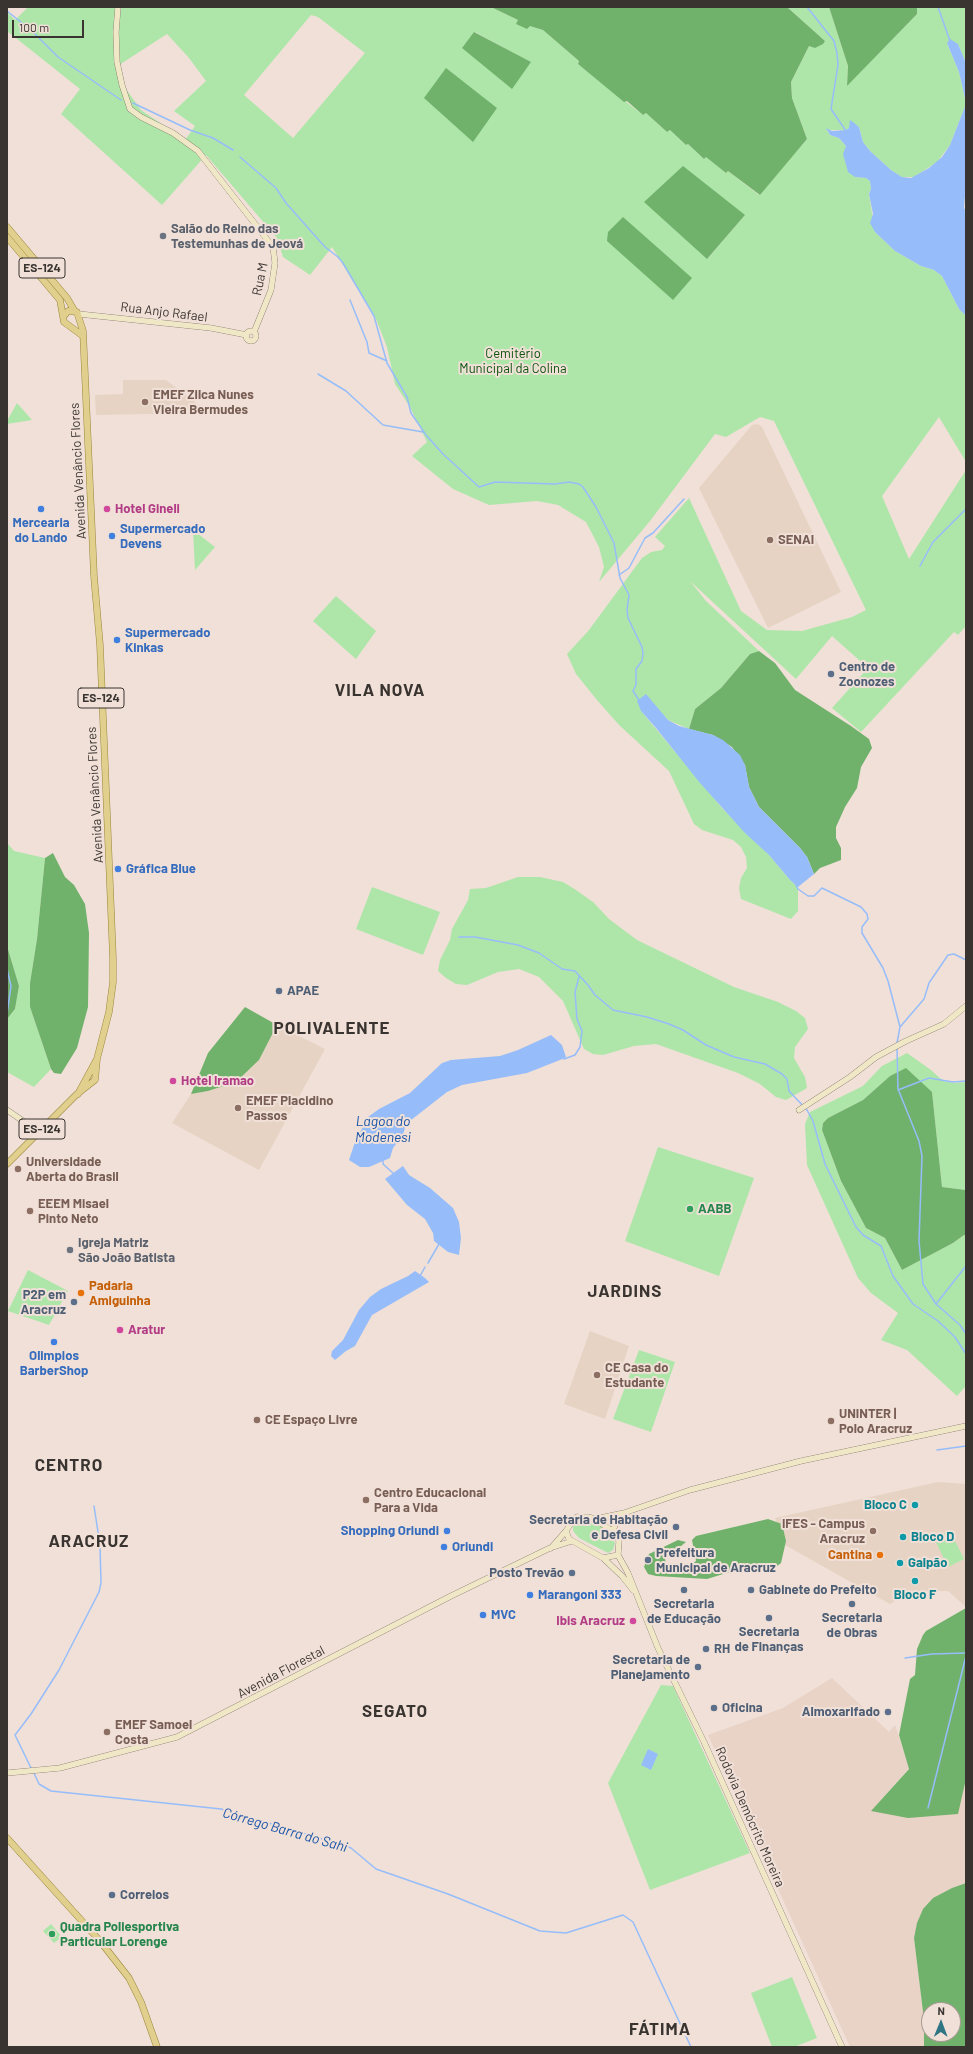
<!DOCTYPE html>
<meta charset="utf-8">
<style>
body{margin:0}
#map{position:relative;width:973px;height:2054px;overflow:hidden;background:#f0e0d7;font-family:Barlow,sans-serif}
canvas{display:block}
.frame{position:absolute;inset:0;border:8px solid #3a3431;pointer-events:none}
.north{position:absolute;left:921px;top:2002px;width:40px;height:40px;box-sizing:border-box;background:#f0e0d7;border:1px solid #a79b95;border-radius:50%;rotate:1deg;font-size:11px;font-weight:700;line-height:16px;text-align:center;color:#3a3431}
.north::after{content:'';display:block;margin:auto;width:14px;height:18px;background:#307584;clip-path:polygon(50% 0,100% 100%,50% 72%,0 100%)}
.scale{position:absolute;left:12px;top:20px;width:72px;height:18px;box-sizing:border-box;border:2px solid #3a3431;border-top:0;padding-left:5px;font-size:12px;line-height:14px;white-space:nowrap;color:#3a3431;-webkit-text-stroke:3px #f0e0d7;paint-order:stroke}
</style>
<div id="map">
<canvas width="973" height="2054"></canvas>
<div class="frame"></div>
<div class="north">N</div>
<div class="scale">100 m</div>
</div>
<script>
const context = document.querySelector('canvas').getContext('2d');
context.lineJoin = 'round';
function fillPath(path, color) { context.fillStyle = color; context.fill(path, 'evenodd'); }
const toPath = rows => new Path2D(rows.map(r => 'M' + r).join(''));
function strokePath(path, color, width, dash) { context.strokeStyle = color; context.lineWidth = width; context.lineCap = dash ? 'butt' : 'round'; context.setLineDash(dash || []); context.stroke(path); }
function drawText(font, color, halo, rows, align = 'center') {
  context.font = font + ' Barlow,sans-serif'; context.lineWidth = 4; context.setLineDash([]); context.textBaseline = 'middle'; context.strokeStyle = halo; context.fillStyle = color; for (const [text, x, y, turn = 0] of rows) {
    context.save(); context.translate(x, y); context.rotate((+turn || 0) * Math.PI / 180); context.textAlign = isNaN(turn) ? turn : align; if (halo) context.strokeText(text, 0, 0); context.fillText(text, 0, 0); context.restore();
  }
}
fillPath(toPath([
 [832,1678,889,1732,895,1725,909,1768,871,1811,957,1814,966,1779,966,1883,952,1888,933,1898,923,1910,914,1938,924,2020,924,2047,850,2047,708,1735,783,1708]
]), '#e9d2c6');
fillPath(toPath([
 [123,380,166,380,203,408,202,413,96,415,95,395,123,394],
 [758,424,762,427,841,592,768,628,699,488,752,425],
 [277,1025,325,1049,259,1170,172,1123,191,1094,208,1091,236,1082,259,1060],
 [590,1331,629,1346,605,1419,564,1404],
 [938,1482,966,1484,966,1607,948,1591,913,1591,890,1604,785,1545,775,1518]
]), '#e6d3c4');
fillPath(toPath([
 [28,7,491,7,518,20,527,29,529,25,543,30,579,61,578,64,643,115,646,113,667,132,670,130,686,145,688,144,704,159,706,156,726,173,728,171,759,195,807,139,792,98,791,82,809,46,825,41,787,7,829,7,848,66,847,85,917,14,917,7,966,7,966,63,958,44,947,43,959,72,966,104,950,145,937,162,914,177,902,177,891,170,870,151,863,142,859,127,850,124,849,128,846,130,827,130,830,135,839,138,846,146,855,177,866,178,870,181,871,189,869,194,875,232,895,251,921,266,934,270,942,276,959,309,966,316,966,462,939,417,882,496,909,559,966,470,966,626,958,635,954,632,861,732,832,708,868,668,832,636,796,679,690,581,706,601,759,651,750,654,721,688,695,709,689,729,668,720,661,712,641,711,722,808,769,855,790,880,798,887,798,911,791,919,741,899,739,888,741,878,747,868,746,857,741,847,733,840,702,830,694,824,669,771,619,725,597,700,576,674,567,654,589,630,642,558,651,552,662,550,665,546,655,537,689,498,741,611,767,630,802,631,852,617,866,610,774,421,760,417,726,437,715,434,650,521,599,582,604,567,599,547,586,522,558,505,537,501,489,505,453,489,412,456,427,442,410,407,395,384,387,347,376,319,332,247,310,275,283,257,277,238,206,155,162,205,61,114,80,89,7,31,7,12,15,20],
 [311,15,318,17,365,53,293,138,244,95],
 [475,32,530,62,531,63,462,48],
 [167,34,189,58,206,81,174,111,195,126,185,140,141,110,123,85,116,67],
 [745,215,708,258,682,235],
 [17,403,32,420,7,424,7,421],
 [193,530,215,547,195,570],
 [336,596,376,631,356,659,313,621],
 [8,844,14,851,45,858,37,939,30,983,30,1007,51,1069,34,1087,7,1072,7,1019,15,1009,19,986,7,946],
 [518,877,540,877,563,882,573,888,593,902,609,919,637,940,734,987,778,1002,796,1011,805,1018,808,1029,795,1047,794,1058,805,1077,807,1088,786,1100,776,1097,760,1084,738,1073,656,1044,634,1046,603,1055,593,1054,584,1049,563,1001,539,977,519,969,498,972,467,985,456,984,446,978,438,971,440,960,450,940,452,929,468,900,470,889,486,888],
 [372,887,440,912,423,955,356,929],
 [907,1053,931,1070,943,1081,955,1083,966,1082,966,1190,942,1187,932,1092,890,1076,863,1100,828,1118,823,1123,822,1130,841,1181,866,1228,885,1238,902,1270,953,1243,964,1235,966,1236,966,1386,957,1396,907,1350,881,1340,898,1313,871,1293,858,1278,807,1165,805,1124,810,1112,863,1086,882,1066],
 [658,1147,754,1178,719,1276,625,1241],
 [28,1270,68,1291,49,1325,8,1311],
 [639,1350,675,1362,651,1432,613,1419],
 [579,1520,591,1522,604,1528,611,1535,615,1543,613,1550,608,1553,579,1538,573,1531,573,1525],
 [950,1531,964,1559,948,1567,934,1538],
 [661,1685,673,1686,750,1853,650,1890,608,1783],
 [51,1924,62,1937,54,1943,43,1931],
 [792,1977,817,2038,794,2047,772,2047,751,1993]
]), '#aee6aa');
fillPath(toPath([
 [491,7,787,7,825,41,823,44,815,48,809,46,791,82,792,98,807,139,760,195,728,171,726,173,706,157,704,159,688,144,686,145,670,130,667,132,646,113,643,115,627,101,624,102,578,64,579,61,543,30,530,26,527,29,516,24,518,20],
 [829,7,917,7,917,14,847,86,848,66],
 [474,32,531,62,512,89,462,48],
 [446,68,497,108,473,142,424,98],
 [683,166,745,215,707,259,644,202],
 [623,217,692,278,673,300,607,241,608,232],
 [759,651,775,663,795,690,851,726,869,739,872,748,861,767,857,788,845,807,836,827,836,838,841,848,841,860,820,868,814,874,807,857,800,848,759,807,749,787,745,765,732,747,713,735,689,729,695,709,721,688,750,654],
 [53,853,65,877,74,885,85,904,89,933,88,1007,77,1048,61,1074,54,1073,51,1069,30,1007,30,983,37,939,45,858],
 [7,946,19,986,15,1009,7,1019],
 [245,1007,277,1025,259,1060,236,1082,208,1091,191,1094,208,1053],
 [906,1068,932,1092,942,1187,966,1190,966,1236,964,1235,953,1243,902,1270,885,1238,866,1228,841,1181,822,1130,823,1123,828,1118,863,1100,890,1076],
 [768,1519,782,1524,786,1541,781,1563,772,1570,733,1571,707,1579,656,1576,648,1574,644,1567,649,1554,678,1540,686,1542,665,1559,666,1563,692,1564,696,1561,692,1540,696,1536],
 [966,1608,966,1779,958,1814,908,1818,871,1811,909,1769,899,1735,910,1679,915,1675,917,1649,923,1635,926,1631],
 [966,1883,966,2047,924,2047,924,2020,914,1938,917,1923,923,1909,933,1898,952,1888],
 [929,2010,953,2010,953,2034,929,2034]
]), '#70b26c');
fillPath(toPath([
 [950,39,958,44,966,63,966,103,959,72,947,43],
 [966,104,966,185,964,208,966,211,966,316,959,309,942,276,934,270,921,266,895,251,875,232,870,223,873,214,869,194,871,189,870,181,866,178,855,177,848,172,843,154,846,146,839,138,830,135,826,128,832,131,846,130,849,128,850,120,853,122,859,127,863,142,870,151,891,170,902,177,911,178,929,168,942,157,950,145],
 [646,694,668,720,679,726,713,735,723,740,740,755,745,765,749,787,759,807,800,848,807,857,814,874,798,887,790,880,769,855,744,832,700,783,656,728,641,711,637,701],
 [551,1035,562,1045,566,1057,565,1058,527,1073,462,1085,447,1092,406,1124,403,1135,393,1148,390,1158,369,1167,360,1167,349,1160,355,1142,368,1117,379,1109,410,1093,442,1063,451,1060,500,1056,518,1050],
 [403,1166,409,1175,430,1188,453,1208,459,1222,461,1238,459,1255,448,1252,434,1241,433,1233,425,1219,407,1205,385,1179],
 [415,1271,425,1278,429,1282,372,1315,355,1346,346,1351,335,1360,331,1356,332,1351,343,1340,359,1310,370,1297,381,1289,408,1276],
 [648,1749,658,1754,651,1770,641,1765]
]), '#96bdfa');
strokePath(toPath([
 [807,7,834,41,837,53,838,65,831,109,846,131],
 [938,7,950,41],
 [7,11,32,31,58,57,121,100],
 [133,103,190,130,213,138,233,150],
 [240,157,276,188,286,203,325,247,338,257,343,263,374,316,387,363,407,397,411,413,426,435,443,454,479,487,495,482,555,484,569,482,579,484,583,487,596,507,614,543,620,578,629,595,627,610,628,618,642,647,643,653,642,661,636,669,636,685,633,691,639,700],
 [350,300,367,342,369,353,387,361],
 [318,374,346,391,383,425,423,432],
 [920,566,933,542,966,509],
 [619,575,629,568,645,538,653,533,684,499],
 [795,883,798,889,808,896,814,896,822,888,861,907,867,914,868,919,862,927,862,933,883,968,888,981,900,1027,897,1043],
 [459,937,475,937,518,945,539,953,562,969,575,971,588,985,595,995,613,1010,647,1017,669,1024,683,1030,706,1045,734,1057,765,1064,782,1074,787,1079,789,1091,807,1110,813,1121,825,1164,856,1227,863,1235,881,1246,893,1276,913,1304,938,1321,955,1337,966,1354],
 [7,969,11,986,7,1014],
 [900,1027,924,999,929,983,948,955,954,954,966,960],
 [897,1047,898,1089,919,1141,922,1156,919,1241,923,1284,936,1304,960,1325,966,1334],
 [564,1059,575,1055,580,1047,582,1031,577,1019,575,992,579,977],
 [898,1090,929,1078,953,1082,966,1081],
 [383,1159,383,1164,394,1174],
 [428,1263,439,1244],
 [420,1276,425,1267],
 [936,1304,966,1266],
 [937,1450,966,1446],
 [905,1658,932,1654,966,1653],
 [32,1770,15,1735,31,1714,59,1670,99,1592,101,1583,100,1545,94,1506],
 [34,1773,39,1784,51,1791,221,1809,343,1845,351,1848,376,1869,448,1894,540,1931,566,1933,623,1915,633,1922,691,2047],
 [928,1808,966,1656]
]), '#96bdfa', 1.5);
const secondary = toPath([
 [118,7,116,32,117,62,122,85,130,109,141,117,173,133,198,151,273,247,275,263,271,290,254,332],
 [79,314,211,328,247,335],
 '246 336a5 5 0 1 1 10 0a5 5 0 1 1-10 0Z',
 [7,1110,39,1132],
 [799,1110,850,1077,876,1057,906,1041,944,1024,966,1006],
 [577,1517,588,1517,595,1519,615,1533,619,1541,618,1555,603,1558,569,1539,566,1531,573,1520,577,1517],
 [595,1519,624,1513,690,1490,801,1461,966,1426],
 [613,1530,620,1514],
 [551,1548,566,1531],
 [618,1555,628,1573,658,1648,704,1742,842,2047],
 [603,1558,622,1576,633,1590],
 [7,1773,60,1768,177,1737,451,1596,550,1548,572,1541]
]);
const primary = toPath([
 [7,227,67,298,74,310],
 [7,237,60,300,64,322,83,336],
 [78,1094,97,1059],
 [7,1164,77,1094,95,1080,97,1059,109,1012,113,982,113,958,100,645,94,576,83,331,77,312,68,311,64,316],
 [7,1838,100,1941,129,1978,141,2002,157,2047]
]);
strokePath(secondary, '#71635c', 6);
strokePath(primary, '#9a853b', 7);
strokePath(secondary, '#f0e7c6', 5.5);
strokePath(primary, '#e1d08d', 6);
for (const [x, y, r, color] of [
 [163,236,4,"#6b7280"],
 [145,402,4,"#8d6e63"],
 [41,509,4,"#3f7fe0"],
 [107,509,4,"#d1479c"],
 [112,536,4,"#3f7fe0"],
 [770,540,4,"#8d6e63"],
 [117,640,4,"#3f7fe0"],
 [831,674,4,"#5c6f8a"],
 [118,869,4,"#3f7fe0"],
 [279,991,4,"#5c6f8a"],
 [173,1081,4,"#d1479c"],
 [238,1108,4,"#8d6e63"],
 [18,1169,4,"#8d6e63"],
 [690,1209,4,"#2e9e5b"],
 [30,1211,4,"#8d6e63"],
 [70,1250,4,"#6b7280"],
 [81,1293,4,"#e8710a"],
 [74,1302,4,"#5c6f8a"],
 [120,1330,4,"#d1479c"],
 [54,1342,4,"#3f7fe0"],
 [597,1375,4,"#8d6e63"],
 [257,1420,4,"#8d6e63"],
 [831,1421,4,"#8d6e63"],
 [366,1500,4,"#8d6e63"],
 [915,1505,4,"#0f9aa8"],
 [676,1527,4,"#5c6f8a"],
 [447,1531,4,"#3f7fe0"],
 [873,1531,4,"#8d6e63"],
 [903,1537,4,"#0f9aa8"],
 [444,1547,4,"#3f7fe0"],
 [880,1555,4,"#e8710a"],
 [648,1560,4,"#5c6f8a"],
 [900,1563,4,"#0f9aa8"],
 [572,1573,4,"#5c6f8a"],
 [915,1581,4,"#0f9aa8"],
 [684,1590,4,"#5c6f8a"],
 [751,1590,4,"#5c6f8a"],
 [530,1595,4,"#3f7fe0"],
 [852,1604,4,"#5c6f8a"],
 [483,1615,4,"#3f7fe0"],
 [769,1618,4,"#5c6f8a"],
 [633,1621,4,"#d1479c"],
 [706,1649,4,"#5c6f8a"],
 [698,1667,4,"#5c6f8a"],
 [714,1708,4,"#5c6f8a"],
 [888,1712,4,"#5c6f8a"],
 [107,1732,4,"#8d6e63"],
 [112,1895,4,"#5c6f8a"],
 [52,1934,4,"#2e9e5b"]
]) { const dot = new Path2D(); dot.arc(x, y, r, 0, 2 * Math.PI); context.fillStyle = color; context.fill(dot); strokePath(dot, '#f0e0d7', 1.5); }
for (const [x, y, w] of [
 [42,268,46],
 [101,698,46],
 [42,1129,46]
]) { const box = new Path2D(); box.roundRect(x - w / 2, y - 10, w, 20, 3); context.fillStyle = '#f0e0d7'; context.fill(box); strokePath(box, '#3a3431', 1); }
drawText('bold 12px', '#3a3431', null, [
 ["ES-124",42,268],
 ["ES-124",101,698],
 ["ES-124",42,1129]
]);
drawText('bold 13px', '#5b616d', '#f0e0d7', [
 ["Salão do Reino das",171,229],
 ["Testemunhas de Jeová",171,244],
 ["Igreja Matriz",78,1243],
 ["São João Batista",78,1258]
], 'left');
drawText('13px', '#3a3431', '#f0e0d7', [
 ["Rua M",260,279,-78],
 ["Rua Anjo Rafael",164,312,7],
 ["Avenida Venâncio Flores",78,471,-93],
 ["Avenida Venâncio Flores",95,795,-93],
 ["Avenida Florestal",281,1672,-28],
 ["Rodovia Demócrito Moreira",750,1817,66]
]);
drawText('13px', '#0b530c', '#f0e0d7', [
 ["Cemitério",513,354],
 ["Municipal da Colina",513,369]
]);
drawText('bold 13px', '#785e54', '#f0e0d7', [
 ["EMEF Zilca Nunes",153,395],
 ["Vieira Bermudes",153,410],
 ["SENAI",778,540],
 ["EMEF Placidino",246,1101],
 ["Passos",246,1116],
 ["Universidade",26,1162],
 ["Aberta do Brasil",26,1177],
 ["EEEM Misael",38,1204],
 ["Pinto Neto",38,1219],
 ["CE Casa do",605,1368],
 ["Estudante",605,1383],
 ["UNINTER |",839,1414],
 ["Polo Aracruz",839,1429],
 ["CE Espaço Livre",265,1420],
 ["Centro Educacional",374,1493],
 ["Para a Vida",374,1508],
 ["IFES - Campus",865,1524,"right"],
 ["Aracruz",865,1539,"right"],
 ["EMEF Samoel",115,1725],
 ["Costa",115,1740]
], 'left');
drawText('bold 13px', '#b23c85', '#f0e0d7', [
 ["Hotel Gineli",115,509],
 ["Hotel Iramao",181,1081],
 ["Aratur",128,1330],
 ["Ibis Aracruz",625,1621,"right"]
], 'left');
drawText('bold 13px', '#366cbe', '#f0e0d7', [
 ["Mercearia",41,523,"center"],
 ["do Lando",41,538,"center"],
 ["Supermercado",120,529],
 ["Devens",120,544],
 ["Supermercado",125,633],
 ["Kinkas",125,648],
 ["Gráfica Blue",126,869],
 ["Olimpios",54,1356,"center"],
 ["BarberShop",54,1371,"center"],
 ["Shopping Oriundi",439,1531,"right"],
 ["Oriundi",452,1547],
 ["Marangoni 333",538,1595],
 ["MVC",491,1615]
], 'left');
drawText('bold 13px', '#4e5e75', '#f0e0d7', [
 ["Centro de",839,667],
 ["Zoonozes",839,682],
 ["APAE",287,991],
 ["P2P em",66,1295,"right"],
 ["Aracruz",66,1310,"right"],
 ["Secretaria de Habitação",668,1520,"right"],
 ["e Defesa Civil",668,1535,"right"],
 ["Prefeitura",656,1553],
 ["Municipal de Aracruz",656,1568],
 ["Posto Trevão",564,1573,"right"],
 ["Gabinete do Prefeito",759,1590],
 ["Secretaria",684,1604,"center"],
 ["de Educação",684,1619,"center"],
 ["Secretaria",852,1618,"center"],
 ["de Obras",852,1633,"center"],
 ["Secretaria",769,1632,"center"],
 ["de Finanças",769,1647,"center"],
 ["RH",714,1649],
 ["Secretaria de",690,1660,"right"],
 ["Planejamento",690,1675,"right"],
 ["Oficina",722,1708],
 ["Almoxarifado",880,1712,"right"],
 ["Correios",120,1895]
], 'left');
drawText('bold 13px', '#27864d', '#f0e0d7', [
 ["AABB",698,1209],
 ["Quadra Poliesportiva",60,1927],
 ["Particular Lorenge",60,1942]
], 'left');
drawText('bold 13px', '#c56008', '#f0e0d7', [
 ["Padaria",89,1286],
 ["Amiguinha",89,1301],
 ["Cantina",872,1555,"right"]
], 'left');
drawText('bold 13px', '#0d838f', '#f0e0d7', [
 ["Bloco C",907,1505,"right"],
 ["Bloco D",911,1537],
 ["Galpão",908,1563],
 ["Bloco F",915,1595,"center"]
], 'left');
drawText('italic 14px', '#1853a9', '#f0e0d7', [
 ["Lagoa do",383,1121],
 ["Modenesi",383,1137],
 ["Córrego Barra do Sahi",285,1830,16]
]);
context.letterSpacing = '1px';
drawText('bold 17px', '#3a3431', '#f0e0d7', [
 ["VILA NOVA",380,690],
 ["POLIVALENTE",332,1028],
 ["JARDINS",625,1291],
 ["CENTRO",69,1465],
 ["ARACRUZ",89,1541],
 ["SEGATO",395,1711],
 ["FÁTIMA",660,2029]
]);
context.letterSpacing = '0px';
</script>
